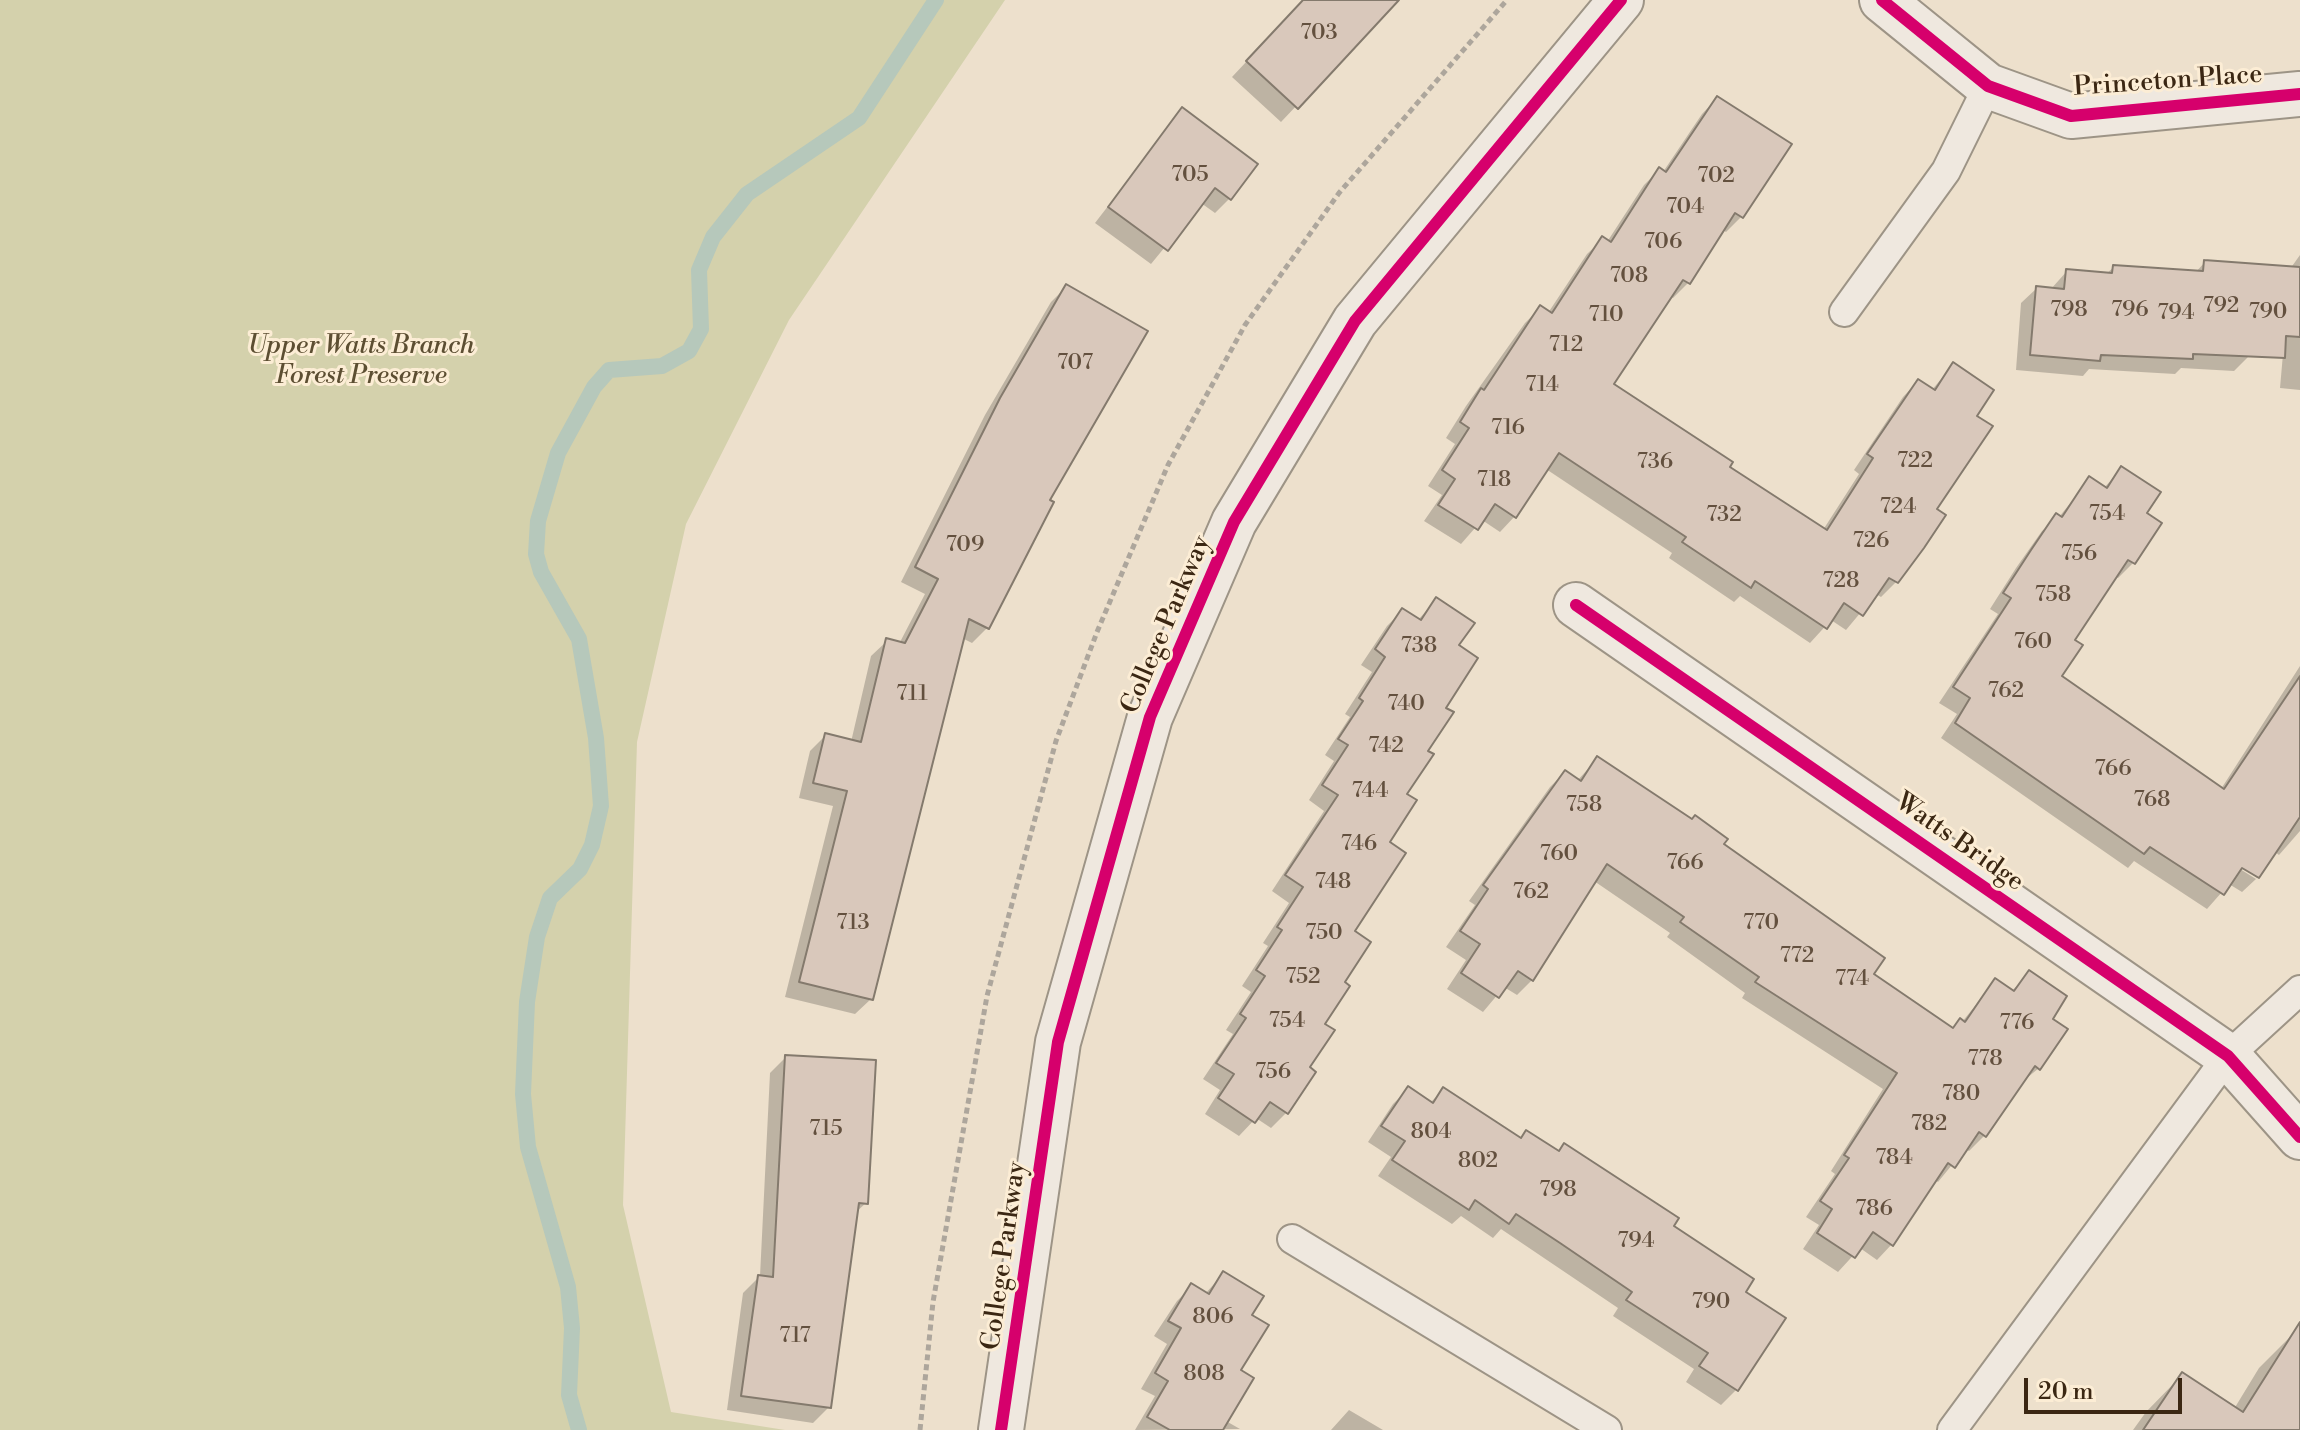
<!DOCTYPE html>
<style>
body{margin:0}
#map{position:relative;width:2300px;height:1430px;overflow:hidden;background:#ede0cc;font-family:"Libre Bodoni",serif}
canvas{display:block}
.scale{position:absolute;left:2024px;top:1378px;width:158px;height:36px;box-sizing:border-box;border:4px solid #3b2713;border-top:0;padding-left:10px;font-size:24px;line-height:28px;white-space:nowrap;color:#3b2713;-webkit-text-stroke:6px #fcedd5;paint-order:stroke}
</style>
<div id="map">
<canvas width="2300" height="1430"></canvas>
<div class="scale">20 m</div>
</div>
<script>
const context = document.querySelector('canvas').getContext('2d');
context.lineJoin = 'round';
function fillPath(path, color) { context.fillStyle = color; context.fill(path, 'evenodd'); }
const toPath = rows => new Path2D(rows.map(r => 'M' + r).join(''));
function strokePath(path, color, width, dash) { context.strokeStyle = color; context.lineWidth = width; context.lineCap = dash ? 'butt' : 'round'; context.setLineDash(dash || []); context.stroke(path); }
function drawText(font, color, halo, rows, align = 'center') {
  context.font = font + ' "Libre Bodoni",serif'; context.lineWidth = 6; context.setLineDash([]); context.textBaseline = 'middle'; context.strokeStyle = halo; context.fillStyle = color; for (const [text, x, y, turn = 0] of rows) {
    context.save(); context.translate(x, y); context.rotate((+turn || 0) * Math.PI / 180); context.textAlign = isNaN(turn) ? turn : align; if (halo) context.strokeText(text, 0, 0); context.fillText(text, 0, 0); context.restore();
  }
}
fillPath(toPath([
 [0,0,1005,0,789,320,686,524,637,742,623,1205,671,1412,785,1430,0,1430]
]), '#d4d1ac');
fillPath(toPath([
 [1304,0,1382,0,1390,7,1281,122,1232,77],
 [1717,98,1741,217,1726,232,1723,230,1688,283,1673,298,1670,296,1612,384,1727,468,1823,530,1859,474,1854,470,1903,397,1918,381,1931,391,1953,365,1975,416,1935,510,1896,582,1881,597,1876,594,1846,630,1831,620,1810,643,1740,596,1734,602,1669,558,1672,553,1546,469,1515,516,1500,532,1482,520,1461,544,1424,521,1442,495,1428,486,1455,444,1446,438,1466,406,1525,323,1540,308,1548,313,1587,254,1603,239,1607,242,1644,185,1659,170,1663,172,1702,114],
 [1182,110,1230,198,1215,213,1201,203,1151,264,1095,223],
 [2300,255,2300,390,2280,388,2285,331,2235,348,2248,357,2234,371,2181,368,2175,374,2089,369,2083,376,2016,370,2021,303,2037,288,2051,289,2067,271,2106,274,2114,267,2195,273,2205,262,2290,269],
 [1066,287,1047,501,987,628,972,643,962,638,871,999,855,1014,785,997,833,806,799,798,810,751,826,735,851,742,871,656,887,641,899,644,925,594,901,582,985,415,1051,302],
 [2121,469,2145,514,2133,563,2118,578,2115,576,2072,640,2059,677,2221,789,2300,666,2300,831,2279,855,2275,852,2257,878,2234,861,2232,864,2256,879,2242,892,2229,884,2207,909,2134,861,2128,868,1941,738,1957,714,1939,703,1998,614,1990,609,2016,568,2042,531,2059,517,2090,479,2104,488],
 [1436,600,1456,646,1443,708,1405,794,1352,932,1342,983,1307,1068,1313,1072,1286,1113,1271,1128,1256,1118,1239,1136,1205,1114,1220,1090,1203,1079,1233,1034,1226,1030,1251,992,1242,986,1268,946,1263,943,1289,903,1272,891,1324,811,1309,800,1334,761,1325,755,1350,717,1345,714,1372,672,1361,665,1387,626,1403,610,1418,620],
 [1597,759,1721,844,1872,975,1951,1030,1962,1022,1996,980,2012,991,2029,973,2050,1019,2039,1068,2022,1082,1984,1136,1969,1151,1965,1149,1938,1182,1935,1180,1892,1244,1877,1260,1860,1248,1838,1272,1803,1249,1819,1225,1806,1217,1835,1174,1831,1171,1883,1089,1742,998,1745,993,1667,937,1670,933,1594,881,1532,980,1517,995,1504,987,1483,1012,1447,989,1466,960,1446,947,1475,905,1469,901,1550,787,1565,772,1577,781],
 [786,1057,866,1203,856,1212,829,1407,813,1423,727,1410,743,1293,760,1276,770,1073],
 [1408,1089,1430,1103,1443,1090,1519,1139,1527,1132,1671,1227,1743,1292,1784,1319,1736,1390,1721,1405,1686,1382,1694,1369,1613,1316,1618,1308,1501,1229,1493,1238,1461,1216,1452,1224,1378,1176,1391,1157,1368,1142,1393,1104],
 [1223,1274,1249,1316,1226,1421,1240,1429,1135,1430,1155,1396,1141,1389,1167,1344,1154,1336,1177,1301,1192,1286,1205,1294],
 [2296,1331,2300,1334,2300,1430,2133,1430,2146,1412,2182,1375,2234,1409,2259,1368],
 [1349,1410,1383,1430,1331,1430]
]), '#0003');
strokePath(toPath([
 [579,1430,569,1395,572,1328,568,1287,528,1147,523,1094,527,1002,537,937,550,898,580,869,592,845,601,806,596,738,579,639,541,572,536,554,538,521,558,453,594,387,609,370,662,366,689,351,701,329,699,270,713,237,747,194,859,118,936,0]
]), '#b6c8bb', 16);
const building = toPath([
 [1303,0,1399,0,1298,109,1246,61,1303,0],
 [1717,96,1792,144,1743,218,1735,213,1690,284,1683,280,1614,384,1733,462,1730,467,1827,530,1873,458,1867,454,1918,379,1935,390,1953,362,1994,390,1977,416,1993,426,1937,509,1946,515,1924,548,1898,583,1889,578,1863,616,1844,603,1827,629,1755,581,1751,588,1682,542,1686,537,1559,453,1516,518,1495,504,1478,530,1438,505,1455,479,1442,470,1469,428,1460,422,1481,388,1484,390,1540,305,1552,313,1602,236,1611,242,1659,167,1666,172,1717,96],
 [1182,107,1258,164,1231,200,1215,188,1168,251,1108,207,1182,107],
 [2204,260,2300,267,2300,337,2286,336,2285,358,2193,354,2193,359,2101,355,2100,361,2030,355,2036,286,2064,289,2066,269,2112,273,2113,265,2203,271,2204,260],
 [1066,284,1148,331,1050,500,1054,502,989,629,969,619,873,1000,799,982,847,791,813,783,825,733,861,742,886,638,905,643,938,579,915,567,1000,398,1066,284],
 [2121,466,2161,492,2147,513,2162,523,2135,564,2128,560,2075,640,2083,645,2062,676,2224,789,2300,676,2300,817,2259,878,2242,868,2224,895,2150,847,2144,854,1955,723,1970,698,1953,687,2011,598,2003,593,2031,550,2056,513,2062,517,2089,476,2107,488,2121,466],
 [1436,597,1475,623,1459,645,1478,658,1446,708,1454,712,1428,751,1434,754,1407,794,1417,800,1390,842,1406,853,1355,931,1371,942,1345,982,1350,986,1325,1024,1335,1030,1310,1067,1316,1072,1288,1114,1270,1102,1255,1123,1218,1098,1234,1074,1216,1063,1246,1018,1240,1014,1265,976,1256,970,1282,930,1277,927,1303,887,1285,875,1338,795,1322,785,1348,745,1338,739,1363,701,1359,698,1385,657,1375,649,1402,608,1421,620,1436,597],
 [1597,756,1692,819,1695,815,1728,839,1724,844,1885,958,1874,974,1953,1028,1960,1018,1965,1022,1995,978,2014,991,2029,970,2067,996,2053,1019,2068,1029,2040,1070,2035,1066,1986,1137,1979,1132,1955,1168,1948,1163,1893,1246,1873,1232,1855,1258,1817,1233,1832,1209,1820,1201,1849,1158,1844,1155,1897,1073,1755,982,1759,977,1680,922,1684,917,1607,864,1533,981,1518,971,1499,998,1461,973,1480,944,1460,931,1488,889,1483,885,1565,770,1581,781,1597,756],
 [785,1055,876,1060,868,1204,859,1203,831,1408,741,1396,758,1275,773,1277,785,1055],
 [1408,1086,1433,1103,1443,1087,1521,1138,1526,1130,1559,1151,1564,1143,1679,1218,1674,1226,1754,1279,1746,1292,1786,1318,1738,1391,1699,1366,1708,1353,1626,1300,1632,1292,1560,1243,1516,1214,1509,1224,1475,1200,1469,1210,1392,1160,1405,1141,1381,1126,1408,1086],
 [1223,1271,1264,1296,1252,1315,1269,1325,1241,1370,1254,1378,1223,1430,1170,1430,1147,1417,1168,1381,1155,1373,1181,1328,1168,1321,1191,1283,1209,1294,1223,1271],
 [2300,1322,2300,1430,2143,1430,2182,1372,2243,1412,2300,1322]
]);
fillPath(building, '#d9c8bb');
strokePath(building, '#847a6d', 2);
const service = toPath([
 [1844,312,1946,171,1988,86],
 [1292,1239,1607,1430],
 [1952,1430,2228,1056,2300,990]
]);
const minor = toPath([
 [1882,0,1988,86,2071,116,2300,94],
 [1576,605,2228,1056,2300,1137]
]);
const tertiary = toPath([
 [1001,1430,1058,1042,1150,717,1234,522,1355,321,1621,0]
]);
strokePath(service, '#9d9486', 32);
strokePath(minor, '#9d9486', 48);
strokePath(tertiary, '#9d9486', 48);
strokePath(toPath([
 [920,1430,933,1302,987,996,1056,741,1097,632,1168,465,1245,325,1339,193,1507,0]
]), '#ada69c', 5, [6, 4]);
strokePath(service, '#efe8df', 28);
strokePath(minor, '#efe8df', 44);
strokePath(tertiary, '#efe8df', 44);
strokePath(toPath([
 [1882,0,1988,86,2071,116,2300,94],
 [1576,605,2228,1056,2300,1137],
 [1001,1430,1058,1042,1150,717,1234,522,1355,321,1621,0]
]), '#d6006c', 12);
drawText('22px', '#63503e', null, [
 ["703",1319,34],
 ["705",1190,176],
 ["702",1716,177],
 ["704",1685,208],
 ["706",1663,243],
 ["708",1629,277],
 ["792",2221,307],
 ["798",2069,311],
 ["796",2130,311],
 ["790",2268,313],
 ["794",2176,314],
 ["710",1606,316],
 ["712",1566,346],
 ["707",1075,364],
 ["714",1542,386],
 ["716",1508,429],
 ["722",1915,462],
 ["736",1655,463],
 ["718",1494,481],
 ["724",1898,508],
 ["754",2107,515],
 ["732",1724,516],
 ["726",1871,542],
 ["709",965,546],
 ["756",2079,555],
 ["728",1841,582],
 ["758",2053,596],
 ["760",2033,643],
 ["738",1419,647],
 ["762",2006,692],
 ["711",912,695],
 ["740",1406,705],
 ["742",1386,747],
 ["766",2113,770],
 ["744",1370,792],
 ["768",2152,801],
 ["758",1584,806],
 ["746",1359,845],
 ["760",1559,855],
 ["766",1685,864],
 ["748",1333,883],
 ["762",1531,893],
 ["713",853,924],
 ["770",1761,924],
 ["750",1324,934],
 ["772",1797,957],
 ["752",1303,978],
 ["774",1852,980],
 ["754",1287,1022],
 ["776",2017,1024],
 ["778",1985,1060],
 ["756",1273,1073],
 ["780",1961,1095],
 ["782",1929,1125],
 ["715",826,1130],
 ["804",1431,1133],
 ["784",1894,1159],
 ["802",1478,1162],
 ["798",1558,1191],
 ["786",1874,1210],
 ["794",1636,1242],
 ["790",1711,1303],
 ["806",1213,1318],
 ["717",795,1337],
 ["808",1204,1375]
]);
drawText('26px', '#3b2713', '#fcedd5', [
 ["Princeton Place",2168,82,-4],
 ["College Parkway",1167,625,-67],
 ["Watts Bridge",1959,843,35],
 ["College Parkway",1005,1256,-82]
]);
drawText('italic 26px', '#5c4e32', '#fcedd5', [
 ["Upper Watts Branch",361,347],
 ["Forest Preserve",361,377]
]);
</script>
